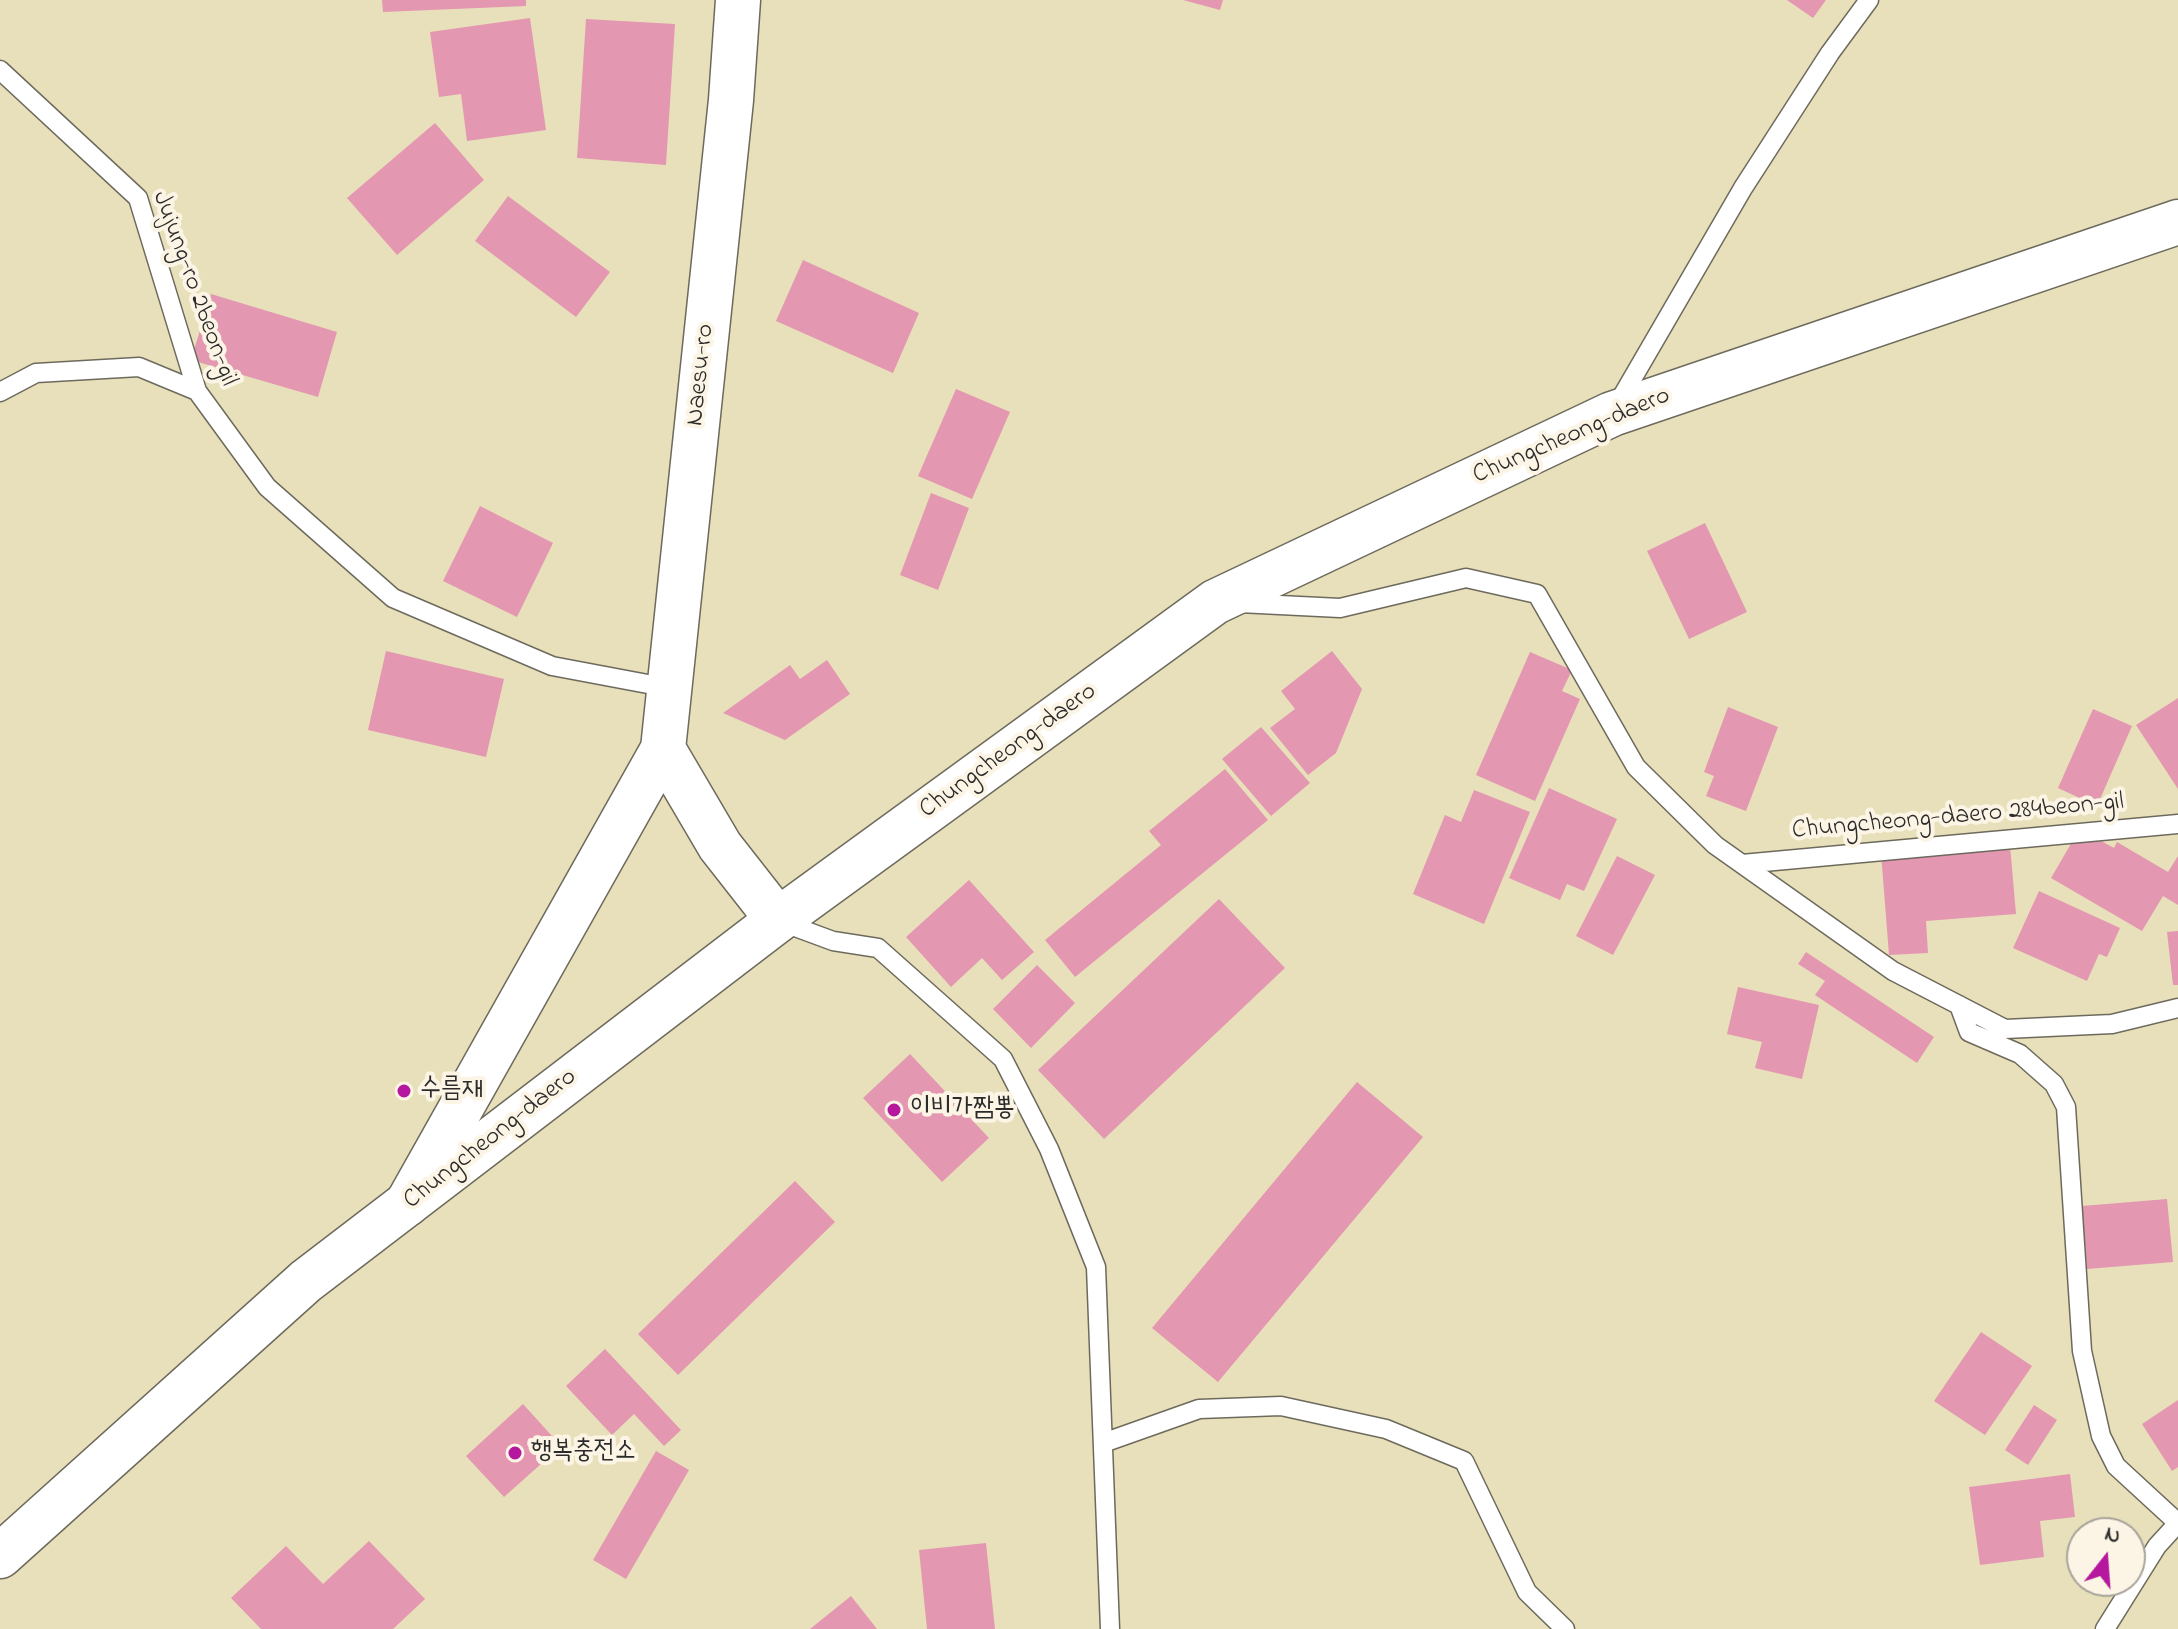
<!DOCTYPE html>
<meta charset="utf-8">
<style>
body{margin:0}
#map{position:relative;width:2178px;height:1629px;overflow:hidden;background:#e8e0ba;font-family:"Indie Flower",sans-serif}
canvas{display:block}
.north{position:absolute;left:2066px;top:1517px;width:80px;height:80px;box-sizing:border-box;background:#fcf5e5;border:2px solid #a8a49b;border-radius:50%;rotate:17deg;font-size:22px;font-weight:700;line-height:32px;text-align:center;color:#2b2b2b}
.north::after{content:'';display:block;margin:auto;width:28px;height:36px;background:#b5179e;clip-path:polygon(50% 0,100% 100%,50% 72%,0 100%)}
</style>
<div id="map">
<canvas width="2178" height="1629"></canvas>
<div class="north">N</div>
</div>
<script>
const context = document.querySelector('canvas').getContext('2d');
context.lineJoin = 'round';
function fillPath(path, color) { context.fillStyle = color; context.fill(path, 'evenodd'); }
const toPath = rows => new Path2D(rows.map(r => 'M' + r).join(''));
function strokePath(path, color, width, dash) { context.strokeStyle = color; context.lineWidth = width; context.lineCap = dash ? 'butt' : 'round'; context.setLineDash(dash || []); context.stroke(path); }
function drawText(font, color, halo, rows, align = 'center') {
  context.font = font + ' "Indie Flower","Poor Story",sans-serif'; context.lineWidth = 8; context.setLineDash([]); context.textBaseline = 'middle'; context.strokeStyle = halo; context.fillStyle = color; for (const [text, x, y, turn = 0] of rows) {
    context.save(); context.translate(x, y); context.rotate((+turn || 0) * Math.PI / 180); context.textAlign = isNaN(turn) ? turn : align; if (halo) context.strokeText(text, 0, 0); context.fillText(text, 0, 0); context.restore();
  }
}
fillPath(toPath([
 [382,0,526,0,526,6,383,12],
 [1183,0,1223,0,1220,10],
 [1787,0,1826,0,1813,18],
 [530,18,546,130,467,141,461,94,439,97,430,32],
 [586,19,675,24,666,165,577,158],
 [435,123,484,180,397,255,347,198],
 [508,196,610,272,576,317,475,241],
 [803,260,919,313,893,373,776,321],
 [211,294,337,332,318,397,191,360],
 [956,389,1010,412,972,499,918,476],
 [931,493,969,508,938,590,900,575],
 [480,506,553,543,517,617,443,581],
 [1705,523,1747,612,1689,639,1647,551],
 [386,651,504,679,486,757,368,730],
 [1332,651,1362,689,1336,753,1308,775,1270,728,1295,709,1281,691],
 [1530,652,1572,670,1562,691,1580,699,1535,801,1476,775],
 [827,660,850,694,785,740,723,713,790,665,800,679],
 [2178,698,2178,789,2136,725],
 [1728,707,1778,727,1746,811,1706,796,1714,776,1704,772],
 [2093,709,2132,726,2097,806,2058,788],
 [1261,727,1310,783,1271,816,1222,759],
 [1225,769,1268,820,1075,977,1045,940,1161,845,1149,831],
 [1549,788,1617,819,1584,891,1567,884,1560,900,1509,878],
 [1474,790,1530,812,1484,924,1413,894,1445,815,1461,822],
 [2094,837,2114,848,2117,842,2168,872,2178,856,2178,905,2163,896,2142,931,2051,878,2072,842],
 [2010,845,2016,914,1926,921,1928,953,1889,955,1881,853],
 [1617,856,1655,875,1613,955,1576,936],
 [969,880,1034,952,1002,980,982,958,951,987,906,937],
 [2039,891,2120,928,2107,957,2099,954,2087,981,2013,948],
 [1219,899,1285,968,1104,1139,1038,1070],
 [2178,931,2178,985,2173,985,2167,932],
 [1806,952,1934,1037,1917,1063,1815,995,1825,981,1798,964],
 [1037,965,1075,1003,1031,1048,993,1009],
 [1738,987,1819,1005,1802,1079,1755,1068,1762,1042,1727,1034],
 [910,1054,989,1138,942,1182,863,1098],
 [1357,1082,1423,1137,1218,1382,1152,1328],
 [795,1181,835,1222,678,1375,638,1334],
 [2167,1199,2173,1262,2087,1269,2082,1206],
 [1981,1332,2032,1366,1985,1435,1934,1401],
 [605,1349,681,1430,664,1446,634,1414,612,1435,566,1386],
 [2178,1400,2178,1467,2172,1471,2142,1424],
 [523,1404,561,1446,504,1497,466,1456],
 [2034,1405,2057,1420,2028,1465,2005,1450],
 [656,1451,689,1470,626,1579,593,1560],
 [2070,1474,2075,1517,2040,1521,2044,1557,1980,1565,1969,1487],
 [369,1541,425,1599,393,1629,261,1629,231,1598,286,1546,323,1584],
 [986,1543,995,1629,927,1629,919,1550],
 [851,1596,877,1629,810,1629]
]), '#e397b1');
const service = toPath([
 [0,70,138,198,197,391,267,487,393,598,552,666,669,688],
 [0,392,36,373,139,367,197,391],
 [1617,405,1743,188,1830,53,1869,0],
 [1239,603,1340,608,1466,578,1537,594,1636,767,1715,845,1893,971,2005,1029,2112,1024,2178,1008],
 [1742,864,2178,824],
 [779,921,833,941,878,948,1003,1059,1049,1149,1096,1267,1110,1629],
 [1959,1005,1969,1032,2020,1054,2054,1084,2066,1107,2082,1351,2101,1436,2116,1466,2178,1523],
 [1103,1443,1199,1409,1281,1406,1386,1429,1464,1461,1527,1592,1565,1629],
 [2105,1629,2157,1546,2178,1523]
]);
const tertiary = toPath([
 [663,749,720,846,778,920],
 [407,1204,663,749,731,100,738,0]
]);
const secondary = toPath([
 [0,1556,306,1281,778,920,1215,602,1612,414,2178,222]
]);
strokePath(service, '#6d6a5d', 21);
strokePath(tertiary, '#6d6a5d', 47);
strokePath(secondary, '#6d6a5d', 47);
strokePath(service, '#fff', 18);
strokePath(tertiary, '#fff', 44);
strokePath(secondary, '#fff', 44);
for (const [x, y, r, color] of [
 [404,1091,8,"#b5179e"],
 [894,1110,8,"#b5179e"],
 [515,1453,8,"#b5179e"]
]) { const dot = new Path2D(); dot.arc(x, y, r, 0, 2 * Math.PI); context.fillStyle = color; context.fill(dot); strokePath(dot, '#fcf5e5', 3); }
drawText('26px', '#2b2b2b', '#fcf5e5', [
 ["Jujung-ro 2beon-gil",193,289,70],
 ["Naesu-ro",702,375,-84],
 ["Chungcheong-daero",1572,437,-23],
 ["Chungcheong-daero",1009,752,-36],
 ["Chungcheong-daero 284beon-gil",1958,818,-5],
 ["Chungcheong-daero",491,1140,-38]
]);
drawText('26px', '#2b2b2b', '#fcf5e5', [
 ["수름재",420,1091],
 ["이비가짬뽕",910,1110],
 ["행복충전소",531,1453]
], 'left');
</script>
